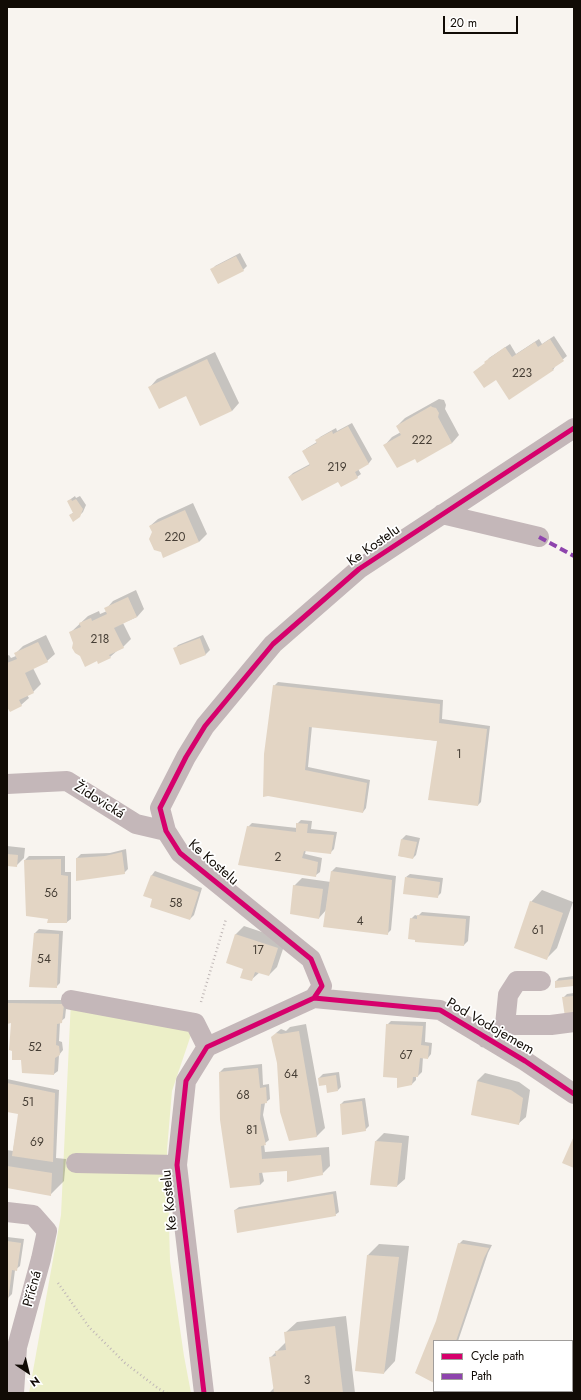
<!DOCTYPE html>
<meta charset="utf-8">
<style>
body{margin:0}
#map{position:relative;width:581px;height:1400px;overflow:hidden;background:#f8f4ef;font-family:Jost,sans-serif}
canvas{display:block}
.frame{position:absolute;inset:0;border:8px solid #110b05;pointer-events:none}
.legend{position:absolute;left:433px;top:1340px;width:140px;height:52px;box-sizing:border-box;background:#fff;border:1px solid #a09d9b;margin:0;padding:5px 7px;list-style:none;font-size:12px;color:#110b05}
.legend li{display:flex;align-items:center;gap:8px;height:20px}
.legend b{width:20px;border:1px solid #a09d9b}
.north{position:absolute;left:8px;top:1352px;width:40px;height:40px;-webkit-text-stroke:3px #fff;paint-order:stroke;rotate:145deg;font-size:11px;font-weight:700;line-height:16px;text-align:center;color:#110b05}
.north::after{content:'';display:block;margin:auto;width:14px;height:18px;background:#110b05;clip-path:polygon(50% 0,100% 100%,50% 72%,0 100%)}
.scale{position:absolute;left:443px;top:16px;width:75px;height:18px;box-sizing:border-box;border:2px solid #110b05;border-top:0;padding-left:5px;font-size:12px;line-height:14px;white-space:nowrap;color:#110b05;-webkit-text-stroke:3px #fff;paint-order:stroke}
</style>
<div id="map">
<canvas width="581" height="1400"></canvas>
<div class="frame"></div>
<ul class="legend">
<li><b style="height:5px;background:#d6006c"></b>Cycle path</li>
<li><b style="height:5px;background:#8e44ad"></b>Path</li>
</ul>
<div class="north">N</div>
<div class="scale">20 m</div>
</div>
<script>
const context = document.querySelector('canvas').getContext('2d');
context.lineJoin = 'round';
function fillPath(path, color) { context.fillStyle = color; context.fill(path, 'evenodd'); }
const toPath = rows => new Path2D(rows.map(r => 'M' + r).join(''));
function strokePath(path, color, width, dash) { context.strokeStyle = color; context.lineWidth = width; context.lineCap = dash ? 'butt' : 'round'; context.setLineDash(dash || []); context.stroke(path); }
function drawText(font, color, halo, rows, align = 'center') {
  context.font = font + ' Jost,sans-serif'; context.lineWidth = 3.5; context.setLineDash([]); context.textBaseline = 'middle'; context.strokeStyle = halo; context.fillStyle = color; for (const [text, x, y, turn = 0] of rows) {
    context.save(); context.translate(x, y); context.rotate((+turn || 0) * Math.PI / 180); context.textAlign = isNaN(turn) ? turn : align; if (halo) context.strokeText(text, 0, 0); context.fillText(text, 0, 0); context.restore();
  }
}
fillPath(toPath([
 [71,1000,195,1023,172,1091,167,1150,170,1261,184,1356,191,1393,29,1393,61,1215]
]), '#ecefc8');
fillPath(toPath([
 [240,253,247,266,243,270,212,270,215,266],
 [554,336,567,356,556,365,553,370,496,379,474,372,486,363,489,358,510,344,516,354,539,339,542,344],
 [215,352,239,403,232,411,186,394,150,387,157,379],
 [439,399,444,400,446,405,445,409,459,435,452,443,415,457,385,445,392,437,401,432,397,426,405,418],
 [352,423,372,459,369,463,358,469,361,474,357,477,338,480,289,477,293,473,310,464,303,451,307,448,317,442,317,441,320,437,336,428,337,431],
 [75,496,76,498,80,496,86,505,83,512,79,516,70,515,74,512,68,501],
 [193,503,207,534,199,542,153,532,150,526,158,519],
 [136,590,144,609,137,617,123,623,131,639,123,647,118,650,110,657,97,660,74,643,70,633,88,616,99,611,100,614,107,611,106,609,113,601],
 [46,635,55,654,47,661,33,668,41,684,33,692,27,695,29,698,21,705,7,705,7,656,9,655,11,658,16,656,15,654,23,646],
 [203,635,210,650,206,654,181,664,175,649,178,645],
 [278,682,443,700,442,719,490,726,481,802,478,805,439,741,312,726,308,767,370,780,366,808,363,812,268,795,274,686],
 [301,820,312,821,311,829,337,832,334,849,330,853,306,850,305,854,322,858,320,872,316,875,248,827,252,823,297,828,297,824],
 [406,835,420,838,416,855,413,858,399,856,402,839],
 [7,846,25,848,24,858,16,866,7,865],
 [126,849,128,869,124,873,77,858,81,854,110,853],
 [29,856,65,856,65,872,71,872,71,919,67,922,49,918,25,860],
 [336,867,396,876,391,930,387,934,327,909,319,918,294,886,302,878,331,882,332,871],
 [155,871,202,888,194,915,190,919,154,898,145,895,152,875],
 [410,874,443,878,441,893,437,897,406,877],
 [542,890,573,902,557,948,546,959,531,902],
 [422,912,470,916,468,941,464,945,411,919,415,915,418,916],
 [244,926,286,940,277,967,269,975,260,972,251,980,244,968,227,962,236,934],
 [39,929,63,931,60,983,56,987,35,933],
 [574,976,574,985,556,981,559,978],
 [574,993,574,1015,563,998,567,994],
 [7,1000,67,1000,65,1018,60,1022,59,1041,62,1042,63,1050,59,1055,58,1071,54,1074,22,1072,22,1059,12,1022,7,1023],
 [391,1021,426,1022,425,1042,432,1043,431,1054,428,1058,423,1057,422,1072,418,1076,416,1076,416,1080,412,1084,398,1077,387,1025],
 [306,1024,325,1128,317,1136,290,1140,276,1033,281,1029,286,1031,290,1027],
 [262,1064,263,1085,269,1084,270,1099,265,1103,263,1115,269,1140,264,1144,265,1152,329,1147,330,1166,322,1174,287,1170,262,1172,264,1181,260,1185,220,1072,224,1068],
 [339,1072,341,1087,338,1090,326,1084,319,1078,323,1074],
 [485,1073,519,1082,530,1090,526,1117,518,1124,477,1081],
 [7,1079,59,1090,56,1158,66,1159,64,1181,50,1195,7,1187,7,1150,13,1151,19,1113,7,1111],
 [365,1098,369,1126,365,1130,341,1104,344,1101],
 [384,1133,409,1136,405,1179,397,1186,371,1184,376,1141],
 [336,1191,339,1212,335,1215,235,1210,239,1207],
 [7,1237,24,1239,20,1266,15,1270,12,1294,8,1298],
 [463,1240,492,1245,488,1253,458,1341,434,1341,434,1382,416,1372,437,1322,459,1244],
 [379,1244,409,1246,395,1361,384,1373,368,1255],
 [346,1316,355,1393,269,1393,274,1388,271,1357,286,1342,285,1333,297,1322],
 [574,1376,574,1393,478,1393,485,1391,572,1391,572,1377]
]), '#0003');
fillPath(toPath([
 [236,256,244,271,218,284,210,269],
 [550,339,564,361,552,369,554,370,509,400,496,380,484,388,473,372,485,363,484,362,505,347,512,357,535,342,538,347],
 [207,359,232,411,200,426,186,396,159,409,148,387],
 [431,406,432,407,436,408,439,413,438,417,452,443,417,463,415,459,397,468,383,445,401,435,396,426],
 [348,426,369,464,355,472,358,478,341,487,338,482,302,501,288,477,310,465,302,451,317,443,315,440,332,431,333,434],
 [71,499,72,501,76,499,83,509,80,517,73,522,69,515,73,513,67,501],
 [185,510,199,542,163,558,161,552,154,550,149,539,152,532,149,526],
 [128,597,137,617,114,628,124,648,109,655,111,658,98,664,97,661,85,667,80,656,75,653,72,648,73,643,69,632,81,627,79,623,91,618,92,621,107,614,104,608],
 [200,638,206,655,180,665,173,648],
 [38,642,48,662,25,673,34,693,19,700,22,706,10,712,7,707,7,663,17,659,14,653],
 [273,685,440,704,439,723,487,729,478,806,428,800,437,741,309,727,305,770,367,783,363,813,268,796,263,797,264,754],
 [296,823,308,824,307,833,334,835,331,854,304,851,302,858,318,862,316,877,238,865,247,826,296,832],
 [401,839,417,842,413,859,398,856],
 [122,852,125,874,76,881,76,858,105,856],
 [7,854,18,855,17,867,7,866],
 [61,859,61,875,68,876,67,923,47,923,48,919,26,916,24,860],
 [331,871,392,880,388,935,323,927],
 [151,875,199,892,190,920,150,907,152,899,143,896],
 [405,877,440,882,438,898,403,894],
 [293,885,323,889,319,919,290,914],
 [530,901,563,913,547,960,514,948],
 [417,915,466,919,464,946,415,942,415,940,408,939,410,918,417,919],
 [34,933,59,934,57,988,29,987],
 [235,934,278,948,269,976,255,972,252,981,240,978,243,969,226,963],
 [574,979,574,986,555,988,555,981],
 [574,996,574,1016,565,1017,562,997],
 [7,1003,64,1004,62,1023,57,1024,56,1045,59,1046,60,1055,55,1058,54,1075,22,1073,21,1060,12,1060,12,1051,9,1050,11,1023,7,1024],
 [386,1024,423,1026,421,1045,429,1046,428,1059,420,1058,418,1077,413,1077,412,1085,397,1088,397,1078,383,1077],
 [299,1031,317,1137,289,1141,280,1112,277,1063,271,1037,276,1033,281,1034],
 [258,1068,260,1088,266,1087,267,1103,261,1104,260,1119,266,1145,261,1146,262,1159,321,1155,323,1175,287,1182,287,1171,259,1173,260,1185,230,1188,220,1120,219,1072],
 [336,1075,338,1091,327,1093,326,1085,319,1086,318,1078],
 [477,1081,511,1090,523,1098,519,1125,471,1115],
 [7,1083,55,1093,53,1162,12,1156,18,1114,7,1112],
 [362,1101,366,1131,342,1135,340,1104],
 [574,1136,574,1168,562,1163],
 [375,1141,402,1143,397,1187,370,1185],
 [7,1166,52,1173,51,1196,7,1188],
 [333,1194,336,1216,237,1233,234,1210],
 [7,1241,21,1243,17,1271,12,1270,8,1301],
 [458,1243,489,1248,484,1258,456,1341,434,1341,434,1383,415,1373,436,1321],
 [367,1255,399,1257,384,1374,355,1371],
 [335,1326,343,1393,274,1393,269,1357,276,1356,275,1351,286,1350,284,1332],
 [572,1379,574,1379,574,1393,513,1393,519,1391,572,1391]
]), '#e3d5c4');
strokePath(toPath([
 [201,1002,226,919],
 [58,1283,89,1327,125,1363,159,1389,167,1393]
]), '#c0b8b7', 2.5, [1, 3]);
strokePath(toPath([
 [442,514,539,537],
 [7,784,67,781,136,824,166,831],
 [314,998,440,1010,525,1061,574,1094],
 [71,1000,195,1023,207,1047],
 [505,1025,508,995,517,981,541,981],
 [486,1038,505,1025,551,1025,574,1022],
 [76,1163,177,1165],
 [7,1212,33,1215,47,1231,41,1259,17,1347,14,1393],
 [204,1393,177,1165,186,1081,207,1047,314,998,322,986,311,959,180,853,166,831,160,808,186,757,205,726,273,644,359,569,574,428]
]), '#c4b7b9', 20);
strokePath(toPath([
 [539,537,574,556]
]), '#8e44ad', 4, [8, 4]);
strokePath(toPath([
 [314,998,440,1010,525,1061,574,1094],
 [204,1393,177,1165,186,1081,207,1047,314,998,322,986,311,959,180,853,166,831,160,808,186,757,205,726,273,644,359,569,574,428]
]), '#d6006c', 5);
drawText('12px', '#463e35', null, [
 ["223",522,374],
 ["222",422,441],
 ["219",337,468],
 ["220",175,538],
 ["218",100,640],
 ["1",459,755],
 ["2",278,858],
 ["56",51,894],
 ["58",176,904],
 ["4",360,922],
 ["61",538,931],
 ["17",258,951],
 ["54",44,960],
 ["52",35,1048],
 ["67",406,1056],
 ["64",291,1075],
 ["68",243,1096],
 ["51",28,1103],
 ["81",252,1131],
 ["69",37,1143],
 ["3",307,1381]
]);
drawText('14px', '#110b05', '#fff', [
 ["Ke Kostelu",374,546,-35],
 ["Židovická",99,801,32],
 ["Ke Kostelu",213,863,41],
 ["Pod Vodojemem",490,1027,30],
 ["Ke Kostelu",170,1200,-96],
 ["Příčná",33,1289,-75]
]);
</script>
